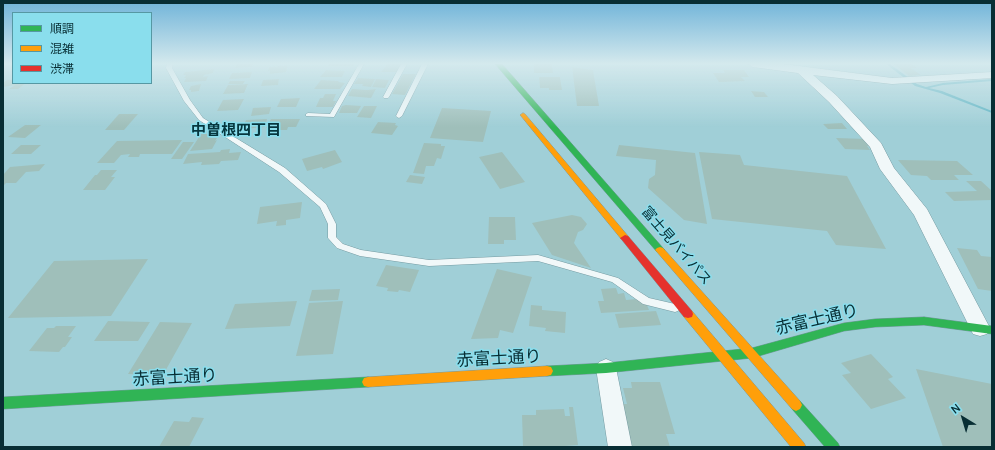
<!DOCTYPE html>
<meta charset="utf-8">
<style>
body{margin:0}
#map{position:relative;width:995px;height:450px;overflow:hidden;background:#a0cfd7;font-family:Manrope,"Noto Sans JP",sans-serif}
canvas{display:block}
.frame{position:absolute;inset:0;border:4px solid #082e34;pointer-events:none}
.legend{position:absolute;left:12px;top:12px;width:140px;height:72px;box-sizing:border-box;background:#8adeed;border:1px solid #5698a3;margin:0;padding:5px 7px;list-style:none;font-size:12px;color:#082e34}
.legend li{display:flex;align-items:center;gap:8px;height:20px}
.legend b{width:20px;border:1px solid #5698a3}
.north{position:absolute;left:943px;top:398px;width:40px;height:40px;-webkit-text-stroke:3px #8adeed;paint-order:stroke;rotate:322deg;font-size:11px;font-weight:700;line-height:16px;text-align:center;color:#082e34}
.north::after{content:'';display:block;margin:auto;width:14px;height:18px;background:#082e34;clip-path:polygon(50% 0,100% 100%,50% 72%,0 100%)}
</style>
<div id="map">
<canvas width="995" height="450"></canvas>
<div class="frame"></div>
<ul class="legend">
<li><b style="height:5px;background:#30b455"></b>順調</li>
<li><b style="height:5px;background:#ff9f0a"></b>混雑</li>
<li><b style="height:5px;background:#e5322d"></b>渋滞</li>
</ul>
<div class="north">N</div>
</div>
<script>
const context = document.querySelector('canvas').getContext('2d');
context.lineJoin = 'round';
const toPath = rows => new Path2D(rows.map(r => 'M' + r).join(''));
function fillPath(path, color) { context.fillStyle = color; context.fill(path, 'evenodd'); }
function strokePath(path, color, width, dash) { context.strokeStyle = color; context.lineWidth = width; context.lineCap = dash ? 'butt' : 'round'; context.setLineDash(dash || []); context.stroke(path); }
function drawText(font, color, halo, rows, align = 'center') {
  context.font = font + ' Manrope,"Noto Sans JP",sans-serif'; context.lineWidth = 3; context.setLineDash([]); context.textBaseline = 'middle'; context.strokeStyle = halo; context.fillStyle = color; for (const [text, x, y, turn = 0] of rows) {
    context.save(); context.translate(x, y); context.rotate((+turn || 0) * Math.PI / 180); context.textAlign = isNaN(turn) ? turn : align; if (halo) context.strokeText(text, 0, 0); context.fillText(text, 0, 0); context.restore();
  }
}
fillPath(toPath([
 [886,64,890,64,917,84,926,87,943,83,992,79,992,81,943,85,929,88,942,91,992,111,992,113,940,93,915,86,886,64]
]), '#5db3c2');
fillPath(toPath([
 [237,64,253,64,252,67,235,68],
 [329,64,354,64,353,66,328,66],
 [387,64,401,64,398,72,381,72],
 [534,64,552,64,553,73,534,73],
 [894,64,912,64,917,68,911,68,921,75,909,76],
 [288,65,286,72,270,74,270,70,268,71,269,67],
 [572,67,593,70,599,106,577,106],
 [214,69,213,73,204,75,203,77,208,76,206,81,184,82,186,78,184,78,186,75,183,75,185,72],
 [326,70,345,71,342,77,320,77],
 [723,70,744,70,749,77,741,77,745,81,719,82,713,73,725,73],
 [252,72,250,78,229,79,232,73],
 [403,74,416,74,405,95,392,94],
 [539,77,560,77,562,90,549,90,549,88,540,88],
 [358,78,375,79,371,87,362,86,363,84,354,84],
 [279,79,278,85,261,86,263,80],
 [376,79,389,80,385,88,372,87],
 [7,80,13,80,13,83,26,83,18,89,9,89,15,85,3,87,3,83],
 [321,80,339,81,338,82,345,83,340,89,314,89],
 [230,81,245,81,243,84,228,84],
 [201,84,199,91,191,92,191,90,189,90,191,86],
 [248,84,244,93,223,94,228,85],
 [352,89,367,90,376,89,371,98,348,96],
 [751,91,764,92,768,97,755,97],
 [325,94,336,94,333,101,336,101,333,107,316,107,320,98,323,98],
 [300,98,296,107,277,107,281,99],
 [244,99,238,110,217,111,223,100],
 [346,105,361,106,357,113,339,113,342,106],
 [364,106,377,106,371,118,357,117],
 [271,107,269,114,251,116,253,108],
 [442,108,491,111,483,142,430,138],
 [119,114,138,114,124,130,105,130],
 [267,119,265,127,242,129,246,120],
 [271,119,300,119,296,127,288,127,287,130,278,130,279,128,266,128],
 [378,122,396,123,395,125,398,126,392,135,371,133],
 [842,123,847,129,828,129,823,124],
 [25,125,41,125,25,138,8,137],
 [201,134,213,134,210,138,217,138,215,141,217,140,212,149,190,151],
 [836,138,867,139,873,147,867,146,870,150,845,149],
 [182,140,172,154,140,154,139,157,128,157,130,154,121,155,114,163,97,163,117,141],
 [183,142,194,142,182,159,171,159],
 [424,143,441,144,441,146,445,146,441,159,437,158,434,166,426,166,424,174,413,173],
 [21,145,41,145,31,154,11,154],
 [619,145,695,153,707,224,684,220,648,188,649,179,655,175,656,160,616,156],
 [230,149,229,153,241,152,238,160,221,161,219,164,201,165,202,162,183,164,188,154,220,152,221,150],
 [335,150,342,162,323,169,322,167,307,171,302,159],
 [502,152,525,182,500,189,479,157],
 [699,152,740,155,744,165,847,176,886,249,836,245,827,231,712,219],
 [898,160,957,161,973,175,954,175,959,180,931,180,927,176,911,175],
 [45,164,39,171,26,172,16,183,6,183,3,186,3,175,10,167],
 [101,170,117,170,111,177,115,177,105,190,83,190,95,175,97,175],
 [410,175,425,177,422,184,406,182],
 [966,181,981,181,992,191,992,200,954,201,945,192,977,191],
 [302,202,300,218,286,220,286,225,276,226,277,221,257,224,260,207],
 [572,215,581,217,587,224,583,230,578,232,574,243,591,268,552,255,532,223],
 [489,217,515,217,516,240,504,240,504,244,488,244],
 [957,248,977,250,981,256,992,257,992,291,978,289],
 [148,259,111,316,8,318,54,261],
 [386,265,419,270,410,292,399,290,398,292,387,291,388,288,376,286],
 [497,269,532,277,513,333,500,330,498,338,471,339],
 [616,288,618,294,624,293,626,300,637,299,646,303,649,310,601,313,598,301,604,301,601,289],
 [340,289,338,300,309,301,312,290],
 [297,301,290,326,225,329,235,304],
 [343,301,333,354,296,356,309,303],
 [531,305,542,306,542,310,566,312,565,333,545,331,546,328,529,326],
 [656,311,661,325,619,328,615,314],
 [108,321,150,322,138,341,94,341],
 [160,322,192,323,163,375,128,374],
 [56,326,76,326,68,337,72,337,65,347,63,347,59,352,29,351,47,328,54,328],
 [871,354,893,377,888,379,906,398,871,409,842,375,851,373,841,363],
 [916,369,992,384,992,447,943,447],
 [631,382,660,382,675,434,666,434,670,447,631,447,623,404,627,404,623,388,632,388],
 [569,407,573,407,578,445,565,446,565,447,523,446,522,415,536,415,536,410,564,409,565,416,570,416],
 [192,417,204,418,189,447,159,447,174,421,189,422]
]), '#9fbfba');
const lane = toPath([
 [167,64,173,64,172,68,190,100,203,118,285,168,326,204,336,224,336,237,343,244,361,250,429,260,538,255,618,278,649,298,675,304,678,305,680,308,678,311,675,312,643,304,612,282,538,261,429,266,360,256,337,248,328,238,328,224,320,207,279,172,199,120,184,101,166,68,167,64],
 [359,64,364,64,334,117,306,116,306,114,308,113,330,114,359,64],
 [401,64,407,64,389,97,388,98,384,98,383,97,401,64],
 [422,64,428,64,402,116,399,118,397,117,396,116,422,64]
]);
const street = toPath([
 [748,64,783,64,892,78,992,72,992,78,892,84,813,75,837,96,881,143,894,168,927,209,990,328,987,334,980,336,973,334,914,215,880,169,870,147,829,102,798,73,753,67,748,64],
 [606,359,613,362,616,368,632,447,608,447,596,368,599,362,606,359]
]);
const fast = toPath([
 [495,64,502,64,663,248,665,250,663,252,657,252,495,64],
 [924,317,992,326,992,334,924,325,875,327,844,331,752,358,606,373,547,376,543,375,541,371,543,367,547,366,606,363,752,348,844,323,875,319,924,317],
 [368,377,372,378,374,382,372,386,368,387,3,409,3,397,368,377],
 [796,399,800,401,838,443,840,447,825,447,792,409,790,405,792,401,796,399]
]);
const slow = toPath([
 [523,113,525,114,628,236,630,238,628,240,622,240,521,116,520,115,523,113],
 [660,247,663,248,800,401,802,405,800,409,796,411,792,409,657,252,655,250,657,248,660,247],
 [688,310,692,311,804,443,806,447,791,447,684,317,683,314,684,311,688,310],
 [547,366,551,367,553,371,551,375,547,376,368,387,364,386,362,382,364,378,368,377,547,366]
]);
const jam = toPath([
 [625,235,628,236,692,311,693,314,692,317,688,318,684,317,622,240,620,238,625,235]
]);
strokePath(lane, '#759aa1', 1);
strokePath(street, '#759aa1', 1);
strokePath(fast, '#759aa1', 1);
strokePath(slow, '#759aa1', 1);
strokePath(jam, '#759aa1', 1);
fillPath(lane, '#f1f8f9');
fillPath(street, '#f1f8f9');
fillPath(fast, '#30b455');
fillPath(slow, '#ff9f0a');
fillPath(jam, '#e5322d');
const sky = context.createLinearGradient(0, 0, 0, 127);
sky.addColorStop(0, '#70b4d9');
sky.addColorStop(0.5, '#d4e9ed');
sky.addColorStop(1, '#d4e9ed00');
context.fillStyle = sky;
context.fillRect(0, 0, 995, 127);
drawText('14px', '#082e34', '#8adeed', [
 ["富士見バイパス",676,246,49]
]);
drawText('bold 15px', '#06373f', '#8adeed', [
 ["中曽根四丁目",236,131]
]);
drawText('17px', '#082e34', '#8adeed', [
 ["赤富士通り",817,320,-13],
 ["赤富士通り",499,359,-3],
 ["赤富士通り",175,378,-3]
]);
</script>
